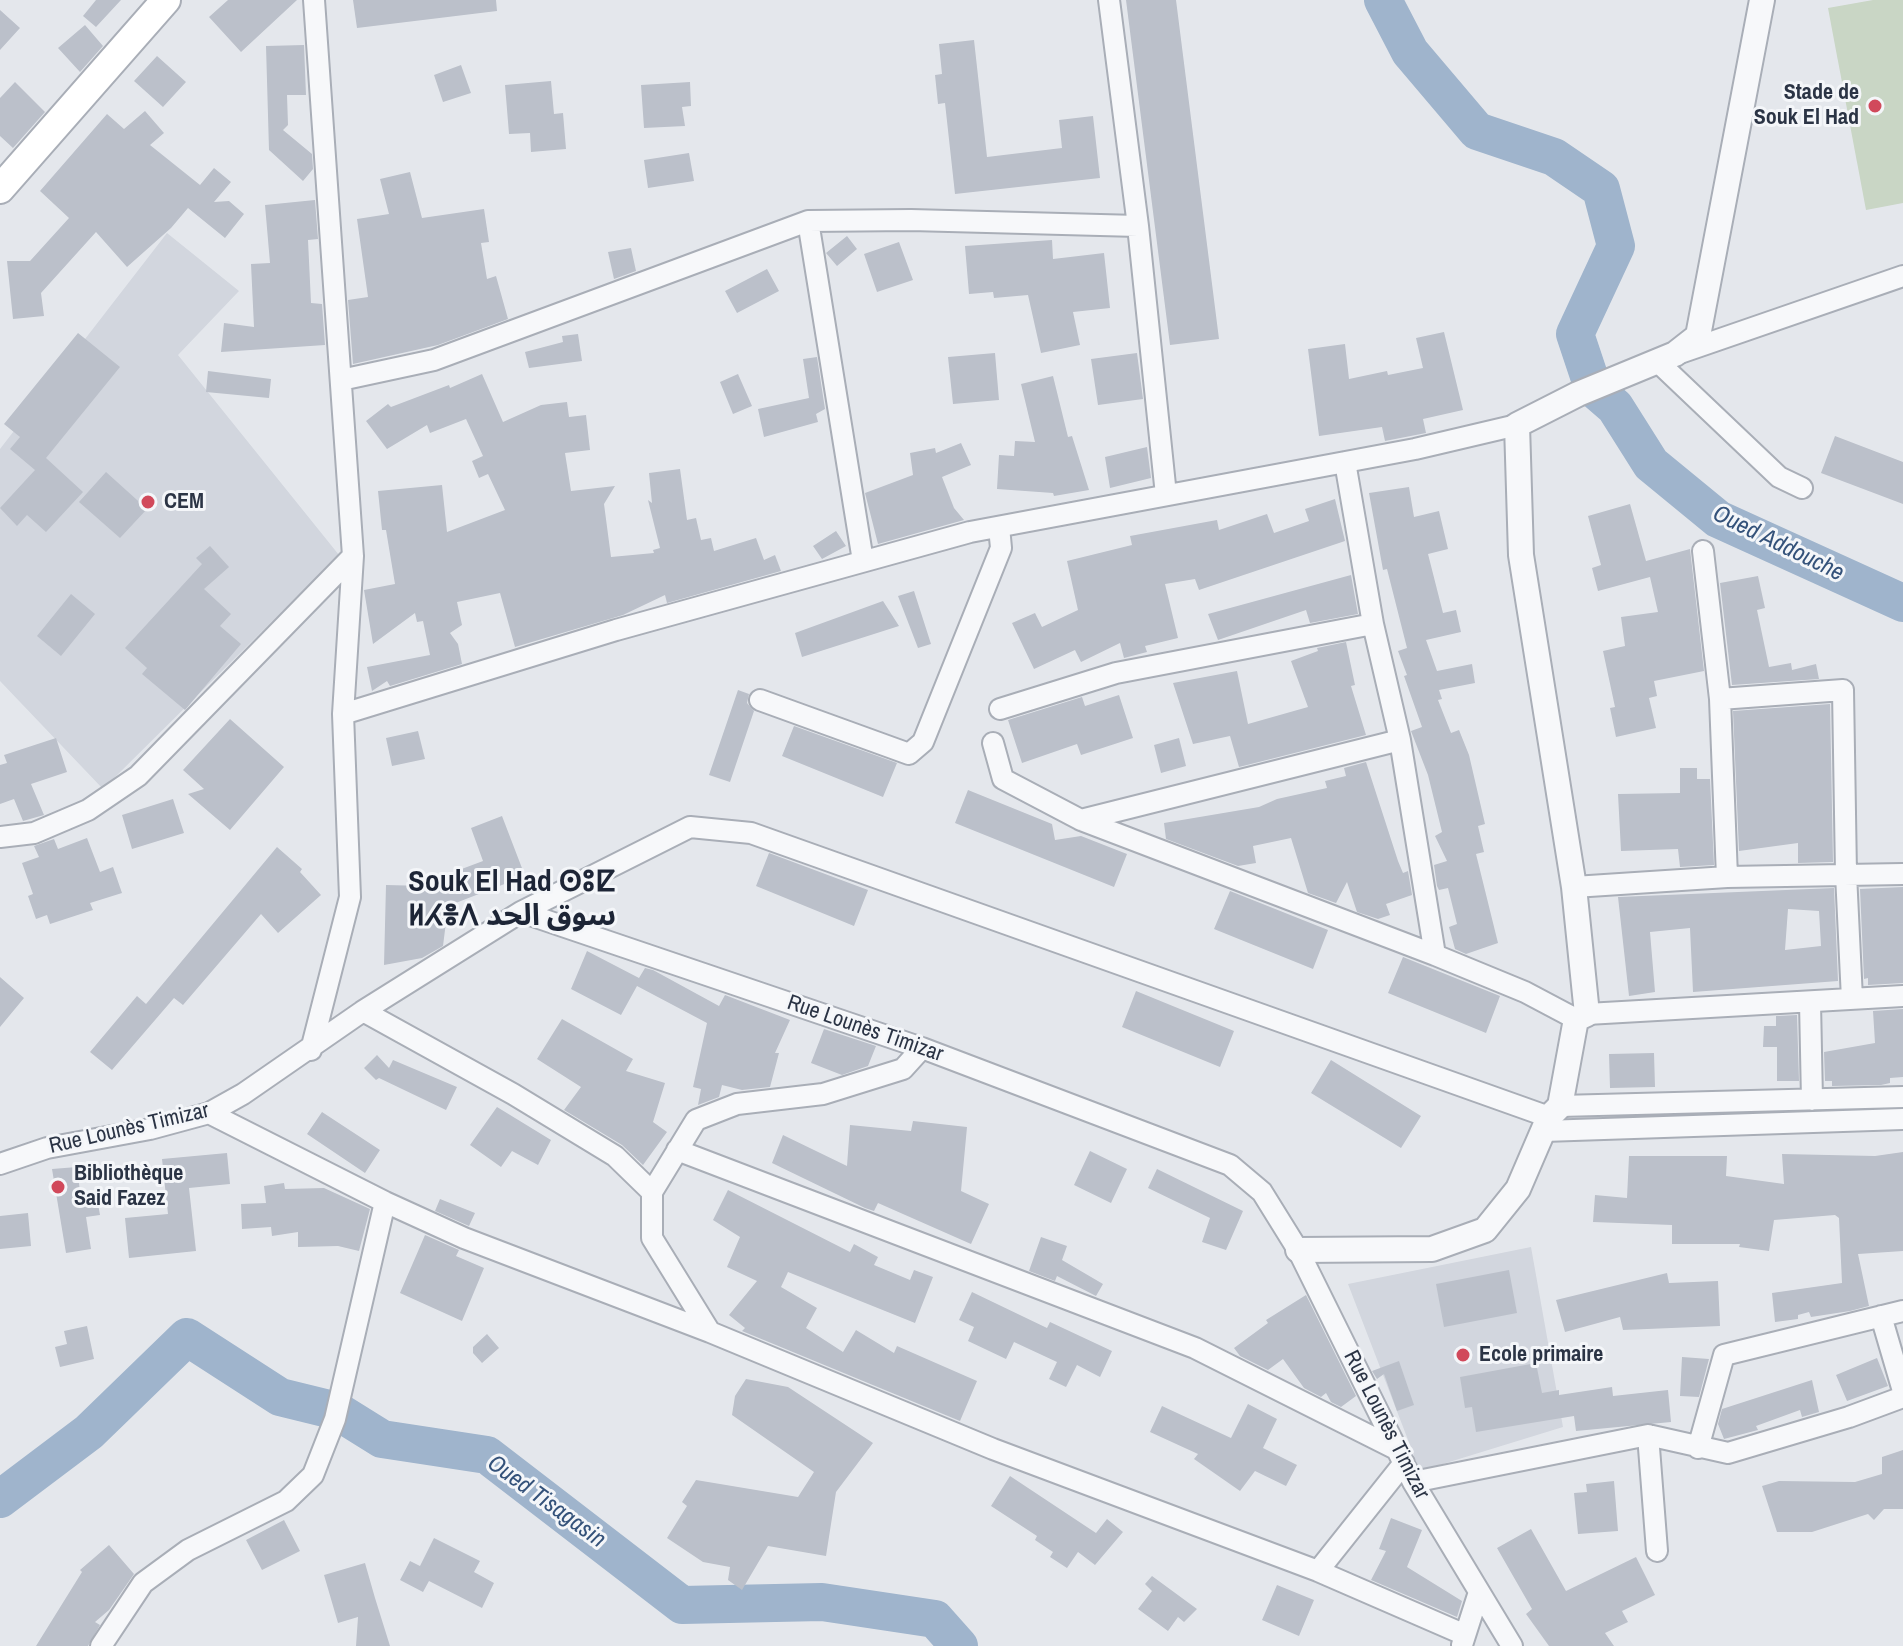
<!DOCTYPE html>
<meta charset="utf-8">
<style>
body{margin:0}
canvas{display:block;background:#e4e7ec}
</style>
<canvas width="1903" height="1646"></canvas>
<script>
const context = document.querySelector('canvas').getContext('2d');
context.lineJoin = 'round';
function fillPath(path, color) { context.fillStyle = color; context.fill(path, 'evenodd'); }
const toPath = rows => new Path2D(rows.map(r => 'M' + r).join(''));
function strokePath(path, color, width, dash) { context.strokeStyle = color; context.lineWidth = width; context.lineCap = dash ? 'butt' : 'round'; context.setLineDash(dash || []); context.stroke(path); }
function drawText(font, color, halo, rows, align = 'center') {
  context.font = font + ' "Archivo Narrow","Noto Sans Arabic","Noto Sans Tifinagh",sans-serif'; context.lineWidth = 6; context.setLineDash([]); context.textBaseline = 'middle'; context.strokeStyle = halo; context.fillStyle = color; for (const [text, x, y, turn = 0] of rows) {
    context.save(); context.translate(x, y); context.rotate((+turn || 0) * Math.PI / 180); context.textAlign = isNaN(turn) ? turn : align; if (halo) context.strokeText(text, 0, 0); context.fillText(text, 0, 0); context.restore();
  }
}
fillPath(toPath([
 [167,233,239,291,178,355,339,555,103,789,0,681,0,449],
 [1531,1247,1563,1427,1420,1471,1348,1284]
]), '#d2d6de');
fillPath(toPath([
 [1873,0,1903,0,1903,203,1866,210,1828,8]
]), '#c9d6c5');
strokePath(toPath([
 [1383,0,1410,52,1477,131,1554,157,1601,189,1616,246,1575,334,1593,388,1615,407,1651,464,1718,519,1903,603],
 [0,1499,89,1432,187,1337,280,1397,337,1411,382,1439,487,1455,682,1605,822,1602,935,1619,959,1646]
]), '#9fb4cc', 38);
fillPath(toPath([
 [96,0,121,0,96,27,83,16],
 [228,0,297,0,241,52,209,17],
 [353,0,496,0,497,11,357,28],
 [1126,0,1176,0,1219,339,1170,345],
 [0,10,20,28,0,50],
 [85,25,103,46,80,72,58,48],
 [974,40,987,157,1062,148,1059,120,1093,116,1100,178,955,194,945,103,938,104,935,75,942,74,939,44],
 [304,45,306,95,287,95,288,125,283,130,312,154,313,169,303,181,269,150,266,46],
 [157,56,186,82,163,107,134,81],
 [461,65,471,93,443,102,434,75],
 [551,81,554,114,563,113,566,149,531,152,530,133,509,134,505,85],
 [15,82,45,112,13,148,0,136,0,98],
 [690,82,691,106,682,107,685,126,644,128,641,85],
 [145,111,164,133,150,145,200,185,214,168,231,182,214,202,229,201,244,214,225,238,188,208,171,228,127,267,96,232,41,293,44,316,13,319,7,261,30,261,69,218,40,191,107,114,124,129],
 [689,153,694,181,648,188,644,160],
 [410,172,422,218,484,209,489,242,481,243,487,279,496,276,508,319,438,345,353,364,348,300,368,297,357,219,389,214,380,179],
 [315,200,318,239,308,240,311,303,322,304,325,345,221,352,224,323,254,327,251,264,270,263,265,205],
 [847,236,857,249,837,266,826,253],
 [1052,240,1053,259,1104,253,1110,308,1073,312,1080,345,1041,353,1028,295,994,298,993,292,969,294,965,246],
 [899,242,913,280,877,292,864,254],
 [631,248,636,271,614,279,608,252],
 [767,269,779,291,737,313,725,291],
 [1444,332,1463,410,1423,419,1426,433,1385,441,1382,427,1319,436,1308,349,1345,344,1349,379,1387,371,1388,375,1423,368,1416,338],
 [78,333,120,367,46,458,83,492,46,532,27,515,17,526,0,508,35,470,10,449,20,437,4,424],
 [578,334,582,361,529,368,525,352,563,342,562,336],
 [995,353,999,400,953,404,948,357],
 [1137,353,1143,399,1098,405,1091,359],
 [817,357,825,409,816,414,818,422,764,437,758,409,809,398,803,359],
 [208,371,271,379,269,398,206,392],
 [482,374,503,422,541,405,567,402,569,417,586,415,590,450,565,453,571,491,615,486,604,504,611,557,654,553,653,550,660,548,648,500,652,503,649,473,680,469,687,520,696,518,701,540,711,538,714,551,756,538,764,560,775,555,781,571,667,603,665,595,623,615,515,647,500,593,457,602,462,625,450,633,458,644,462,664,390,686,387,681,372,691,367,667,430,655,423,621,417,622,415,613,373,644,364,590,395,584,386,530,382,530,378,491,442,485,447,532,505,510,488,474,479,478,472,461,483,456,466,419,430,433,427,425,387,449,366,421,388,404,391,407,449,385,450,388],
 [738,374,752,406,733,414,720,382],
 [1053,376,1068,437,1072,436,1089,490,1054,496,1053,493,997,489,999,455,1014,456,1015,441,1035,442,1021,384],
 [1835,436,1903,462,1903,504,1821,473],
 [961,443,971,465,942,477,954,508,964,520,878,544,865,493,913,475,910,453,935,448,936,453],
 [1147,447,1151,478,1110,488,1105,457],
 [106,472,147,509,120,538,79,502],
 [1409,487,1414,517,1439,511,1448,549,1428,554,1443,613,1456,610,1461,632,1426,640,1437,671,1472,664,1475,683,1439,690,1442,699,1438,700,1451,733,1459,730,1469,755,1485,824,1478,826,1484,852,1476,854,1498,943,1466,954,1455,949,1449,927,1457,924,1448,888,1439,890,1437,886,1434,865,1447,861,1435,836,1442,832,1428,775,1411,731,1422,727,1404,676,1407,675,1398,651,1407,648,1387,569,1383,570,1369,493],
 [1335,499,1345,541,1199,590,1195,579,1165,584,1178,638,1145,646,1147,652,1124,658,1120,643,1081,662,1075,650,1034,669,1012,623,1035,613,1042,627,1078,610,1067,561,1132,545,1130,536,1217,520,1219,530,1267,514,1274,533,1309,521,1305,509],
 [1630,504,1646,561,1690,549,1704,671,1654,681,1657,696,1649,698,1656,728,1616,737,1610,708,1615,707,1603,651,1625,646,1621,617,1658,612,1650,577,1598,591,1592,568,1601,565,1588,516],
 [836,531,846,546,822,559,813,546],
 [210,546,229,567,204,589,231,614,220,626,241,644,185,710,142,674,147,668,125,648,202,564,196,558],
 [1351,575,1358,614,1310,623,1306,610,1218,640,1208,614],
 [1758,576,1765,608,1757,610,1769,667,1791,663,1792,670,1816,664,1819,679,1732,685,1720,583],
 [914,591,931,644,918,648,898,596],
 [71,594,95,614,61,656,37,636],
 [883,601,899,626,802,657,795,633],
 [1346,642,1355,685,1351,686,1366,735,1239,767,1230,736,1193,744,1173,683,1237,671,1248,724,1308,707,1291,661,1318,651,1317,648],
 [738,690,749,694,747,703,754,711,730,782,709,775],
 [1119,695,1133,738,1081,755,1077,744,1022,763,1008,720,1082,697,1085,706],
 [1830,704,1833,862,1798,863,1798,843,1739,851,1733,711],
 [230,719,284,767,230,830,188,794,204,789,183,770],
 [794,726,897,763,883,797,782,756],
 [418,731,425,759,392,766,386,738],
 [56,738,67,772,31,784,44,815,23,821,14,799,0,804,0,765,7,763,4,755],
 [1179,738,1186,766,1161,773,1154,745],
 [1366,762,1398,861,1403,873,1408,871,1412,895,1386,904,1390,915,1378,919,1357,912,1347,882,1336,903,1308,893,1291,838,1253,846,1256,863,1238,866,1166,839,1164,823,1259,807,1277,799,1327,788,1325,781,1346,776,1344,768],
 [1680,768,1697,768,1697,779,1710,779,1714,865,1680,867,1678,849,1621,851,1618,794,1680,793],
 [968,790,1052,824,1055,840,1081,836,1127,854,1114,887,955,823],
 [173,799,184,833,132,849,122,815],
 [502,816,525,876,448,906,443,946,422,958,384,965,386,885,465,887,459,870,483,861,471,828],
 [87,838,100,872,113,867,122,893,90,903,93,910,50,924,47,915,36,919,28,896,33,894,22,863,39,857,34,846,54,839,58,849],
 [277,847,302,869,300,872,321,895,278,933,261,914,183,1005,174,998,112,1070,90,1052,137,996,146,1004],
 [769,853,868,890,854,926,756,886],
 [1903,887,1903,983,1868,985,1868,978,1864,979,1860,889],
 [1834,888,1838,981,1693,992,1690,928,1650,932,1655,992,1629,996,1618,897],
 [1788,909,1819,911,1821,946,1785,950],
 [1230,891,1328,930,1313,969,1214,929],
 [587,951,639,978,645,968,653,970,719,1006,725,995,790,1020,775,1053,779,1053,770,1087,742,1090,722,1085,719,1097,698,1105,701,1089,693,1087,707,1023,637,986,621,1015,571,989],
 [1403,957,1500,996,1486,1033,1388,993],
 [0,977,24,998,0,1027],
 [1136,991,1234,1031,1220,1067,1122,1027],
 [1903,1009,1903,1077,1890,1078,1890,1083,1881,1085,1832,1086,1832,1081,1825,1081,1824,1052,1875,1043,1873,1011],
 [1797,1015,1799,1081,1777,1081,1777,1047,1763,1047,1764,1026,1776,1026,1776,1016],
 [562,1019,633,1059,626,1071,665,1083,653,1122,667,1132,643,1165,622,1145,564,1110,581,1087,537,1059],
 [824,1029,876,1046,868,1066,842,1075,811,1063],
 [1654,1053,1655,1087,1610,1088,1609,1054],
 [377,1055,389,1068,393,1060,457,1087,446,1110,379,1078,376,1080,364,1068],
 [1331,1060,1421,1116,1401,1148,1311,1093],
 [497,1107,551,1140,538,1165,512,1151,501,1167,470,1145],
 [322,1112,380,1150,365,1173,307,1134],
 [913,1121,967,1127,961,1191,989,1204,971,1244,878,1203,874,1211,865,1208,772,1163,783,1135,847,1166,850,1125,911,1131],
 [1090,1151,1127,1169,1111,1203,1074,1185],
 [1903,1152,1903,1251,1858,1254,1869,1306,1850,1311,1811,1317,1809,1312,1798,1315,1798,1319,1775,1322,1772,1293,1842,1283,1839,1218,1835,1215,1774,1220,1769,1251,1739,1247,1740,1244,1672,1244,1672,1225,1593,1222,1595,1195,1627,1198,1629,1156,1727,1156,1726,1176,1784,1184,1782,1154,1875,1156],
 [227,1153,230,1184,189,1188,196,1251,129,1258,125,1218,168,1214,162,1159],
 [77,1167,81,1200,97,1198,100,1215,86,1217,91,1249,66,1253,52,1169],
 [1157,1169,1243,1211,1226,1250,1202,1242,1210,1218,1148,1188],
 [284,1183,285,1189,324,1188,370,1209,359,1251,338,1246,298,1247,298,1232,272,1236,271,1227,242,1229,241,1204,266,1203,264,1186],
 [728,1190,850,1252,854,1244,878,1257,874,1265,910,1280,914,1270,933,1277,915,1323,788,1272,781,1287,817,1308,806,1328,843,1352,856,1330,894,1353,897,1346,977,1381,960,1421,742,1331,745,1328,729,1315,757,1281,727,1267,740,1237,713,1220],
 [440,1199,475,1213,469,1226,435,1211],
 [28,1213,31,1246,0,1249,0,1216],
 [425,1235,459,1250,456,1256,484,1268,462,1321,400,1293],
 [1041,1237,1067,1246,1062,1260,1103,1284,1096,1296,1057,1276,1055,1281,1029,1271],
 [1509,1270,1517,1313,1444,1327,1436,1284],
 [1667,1273,1669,1283,1718,1281,1720,1326,1623,1330,1620,1317,1565,1332,1556,1300],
 [972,1292,1047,1328,1050,1322,1112,1351,1100,1377,1077,1365,1066,1387,1049,1379,1057,1362,1014,1342,1006,1359,968,1341,974,1327,959,1320],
 [1306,1295,1356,1396,1341,1407,1331,1402,1326,1393,1321,1397,1304,1388,1283,1359,1268,1370,1240,1356,1234,1348,1268,1323,1266,1320],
 [87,1326,94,1359,60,1367,55,1347,67,1344,64,1331],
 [487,1334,499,1348,482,1363,473,1353,473,1347],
 [1682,1357,1709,1359,1699,1397,1680,1396],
 [1877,1358,1888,1386,1847,1401,1836,1375],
 [1399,1361,1414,1405,1397,1411,1384,1374,1377,1379,1372,1371],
 [1536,1363,1542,1393,1559,1390,1559,1395,1612,1387,1613,1396,1668,1390,1671,1422,1576,1431,1574,1416,1476,1432,1472,1407,1465,1408,1460,1377],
 [746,1379,788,1387,873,1443,836,1492,826,1556,768,1546,742,1590,728,1580,730,1567,703,1562,667,1538,687,1506,682,1502,696,1480,798,1497,814,1472,732,1415,735,1396],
 [1812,1380,1819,1412,1802,1417,1800,1410,1756,1426,1758,1430,1724,1439,1718,1424,1722,1409],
 [1248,1404,1277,1419,1263,1448,1297,1465,1286,1486,1255,1471,1240,1491,1194,1459,1198,1454,1150,1432,1162,1406,1231,1438],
 [1903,1450,1903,1509,1884,1509,1874,1520,1868,1514,1812,1532,1777,1532,1762,1486,1779,1481,1855,1482,1882,1474,1882,1457],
 [1010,1476,1096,1533,1107,1519,1123,1532,1095,1565,1078,1552,1067,1568,1050,1557,1053,1552,1035,1540,1037,1536,991,1506],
 [1614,1481,1618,1531,1578,1534,1574,1493,1587,1492,1586,1484],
 [1391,1518,1422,1530,1407,1567,1462,1601,1457,1617,1371,1580,1386,1551,1379,1549],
 [284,1520,300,1551,262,1570,246,1540],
 [1531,1529,1566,1591,1636,1557,1655,1595,1622,1611,1628,1622,1605,1633,1614,1646,1549,1646,1526,1614,1532,1609,1497,1548],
 [434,1538,480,1561,474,1572,494,1583,482,1608,429,1581,423,1592,400,1580,410,1561,420,1566],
 [109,1545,134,1574,109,1610,95,1622,100,1625,88,1646,36,1646,82,1572,80,1570],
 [365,1563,375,1598,390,1646,356,1646,358,1617,338,1623,324,1575],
 [1152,1576,1197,1609,1184,1622,1178,1617,1168,1631,1138,1609,1152,1591,1145,1584],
 [1277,1585,1314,1600,1299,1636,1262,1620]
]), '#bbc0ca');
const minor = toPath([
 [1109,0,1138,226],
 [808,221,863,561],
 [1680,353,1903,276],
 [1658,362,1779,477,1802,488],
 [341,380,434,360,808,221,911,220,1138,226,1166,495],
 [1345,462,1373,624,1400,740],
 [1703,551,1720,699,1727,877],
 [1720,699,1843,690,1846,874,1852,999],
 [760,700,909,754,923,742,1001,548,999,527],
 [1000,709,1116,673,1373,624],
 [343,714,616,630,970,532,1415,449,1517,425],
 [993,743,1003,779,1081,820],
 [0,837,34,833,88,810,138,776,353,556],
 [1574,887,1727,877,1903,874],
 [521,912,922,1048,1230,1165,1262,1192,1298,1250,1413,1482,1512,1646],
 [1435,955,1400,740,1081,820,1435,955,1525,992,1576,1019],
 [1810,1002,1812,1100],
 [363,1011,513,1094,615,1156,652,1192],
 [1587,1014,1903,996],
 [311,1050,350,897,343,714,353,556,314,0],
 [1560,1106,1903,1097],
 [209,1113,385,1202,464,1238,710,1332,993,1449,1318,1571,1463,1634],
 [1544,1131,1903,1119],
 [677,1150,1195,1348,1396,1449],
 [0,1164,47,1148,150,1129,209,1113,243,1094,363,1011,521,912,690,827,751,833,1549,1117],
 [1881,1316,1903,1391],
 [710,1332,652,1238,652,1192,696,1120,737,1104,823,1094,903,1069,922,1048],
 [1648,1435,1657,1551],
 [1698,1448,1724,1355,1903,1311],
 [1413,1482,1648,1435,1728,1453,1849,1417,1903,1397],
 [1318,1571,1404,1463],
 [1462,1645,1479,1592],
 [101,1646,143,1583,188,1550,286,1501,313,1475,335,1419,385,1202]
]);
const tertiary = toPath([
 [1298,1250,1432,1249,1485,1230,1518,1189,1549,1117,1560,1106,1576,1019,1587,1014,1574,887,1521,555,1517,425,1578,394,1675,354,1698,336,1762,0]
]);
const secondary = toPath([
 [0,189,166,0]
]);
strokePath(minor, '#a9aeb7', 24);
strokePath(tertiary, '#a9aeb7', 28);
strokePath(secondary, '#a9aeb7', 32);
strokePath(minor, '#f7f8fa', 20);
strokePath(tertiary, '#f7f8fa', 24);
strokePath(secondary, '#fff', 28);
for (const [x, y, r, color] of [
 [1875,106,8,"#d1495b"],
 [148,502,8,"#d1495b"],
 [58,1187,8,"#d1495b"],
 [1463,1355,8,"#d1495b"]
]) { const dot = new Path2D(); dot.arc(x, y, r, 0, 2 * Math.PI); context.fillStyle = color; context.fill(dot); strokePath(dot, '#f4f6f9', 3); }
drawText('bold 22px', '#2b3445', '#f4f6f9', [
 ["Stade de",1859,93,"right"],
 ["Souk El Had",1859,118,"right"],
 ["CEM",164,502],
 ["Bibliothèque",74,1174],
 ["Said Fazez",74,1199],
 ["Ecole primaire",1479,1355]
], 'left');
drawText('22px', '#2b3445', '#f4f6f9', [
 ["Rue Lounès Timizar",865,1029,19],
 ["Rue Lounès Timizar",129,1129,-13],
 ["Rue Lounès Timizar",1386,1425,63]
]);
drawText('italic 24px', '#34527a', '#f4f6f9', [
 ["Oued Addouche",1778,544,26],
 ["Oued Tisagasin",546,1502,36]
]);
drawText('bold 30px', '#1d2536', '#f4f6f9', [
 ["Souk El Had ⵙⵓⵇ",512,883],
 ["ⵍⵃⴻⴷ سوق الحد",512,917]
]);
</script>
